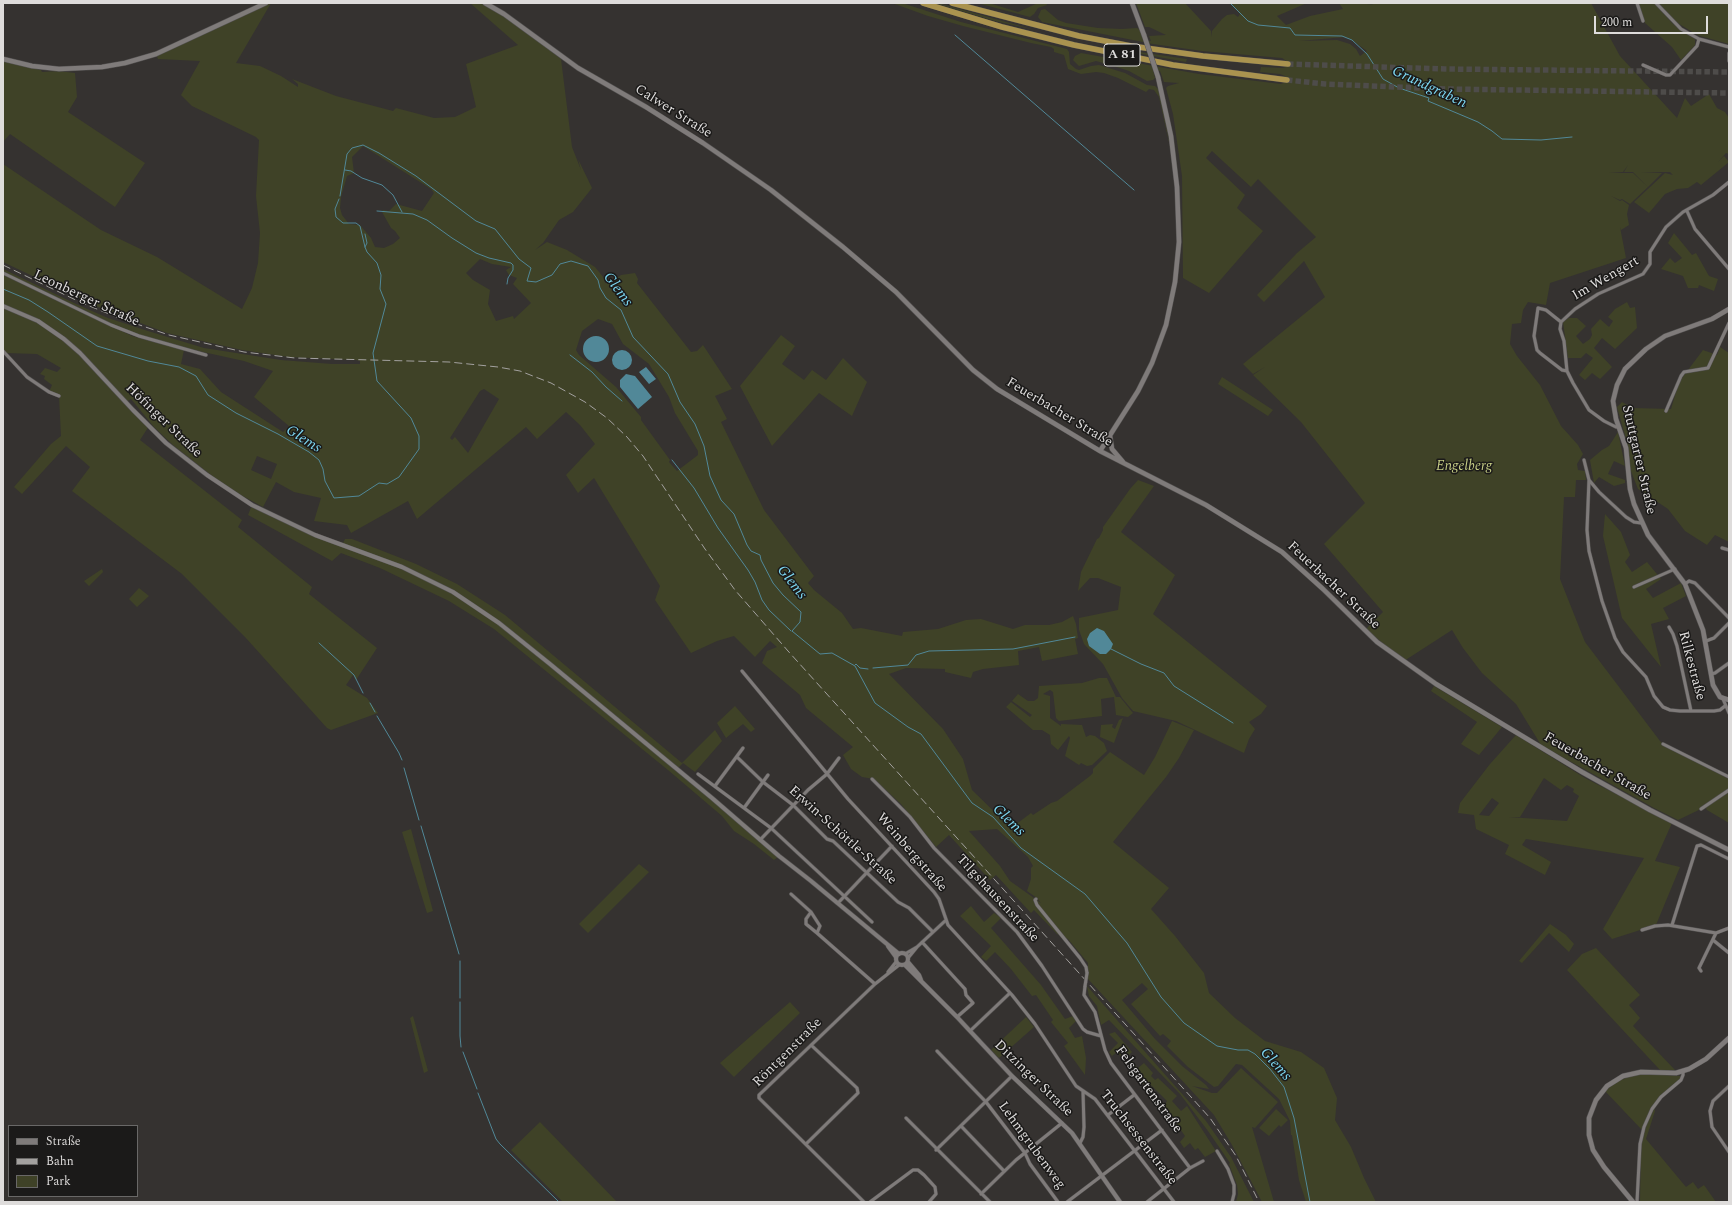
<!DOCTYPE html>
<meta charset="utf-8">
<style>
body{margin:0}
#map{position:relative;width:1732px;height:1205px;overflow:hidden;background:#353230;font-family:Spectral,serif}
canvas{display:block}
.frame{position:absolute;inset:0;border:4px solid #dedcdb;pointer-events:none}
.legend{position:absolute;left:8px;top:1125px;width:130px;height:72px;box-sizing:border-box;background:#1b1a19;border:1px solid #696867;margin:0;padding:5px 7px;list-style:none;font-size:12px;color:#dedcdb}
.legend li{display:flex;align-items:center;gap:8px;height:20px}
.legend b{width:20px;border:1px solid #696867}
.scale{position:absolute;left:1594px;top:16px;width:114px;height:18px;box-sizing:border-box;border:2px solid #dedcdb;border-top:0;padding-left:5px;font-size:12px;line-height:14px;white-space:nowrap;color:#dedcdb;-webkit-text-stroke:3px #1b1a19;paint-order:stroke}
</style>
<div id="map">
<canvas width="1732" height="1205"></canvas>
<div class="frame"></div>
<ul class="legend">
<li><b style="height:5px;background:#7f7b7a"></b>Straße</li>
<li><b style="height:5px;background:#a3a19f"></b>Bahn</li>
<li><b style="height:11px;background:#3f4227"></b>Park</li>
</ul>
<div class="scale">200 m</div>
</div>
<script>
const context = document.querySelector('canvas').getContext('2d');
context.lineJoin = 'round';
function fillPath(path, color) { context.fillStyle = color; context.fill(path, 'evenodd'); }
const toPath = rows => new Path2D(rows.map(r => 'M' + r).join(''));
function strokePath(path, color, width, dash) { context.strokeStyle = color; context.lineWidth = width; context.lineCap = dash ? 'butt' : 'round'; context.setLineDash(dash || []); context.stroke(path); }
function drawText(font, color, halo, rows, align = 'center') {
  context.font = font + ' Spectral,serif'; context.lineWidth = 3; context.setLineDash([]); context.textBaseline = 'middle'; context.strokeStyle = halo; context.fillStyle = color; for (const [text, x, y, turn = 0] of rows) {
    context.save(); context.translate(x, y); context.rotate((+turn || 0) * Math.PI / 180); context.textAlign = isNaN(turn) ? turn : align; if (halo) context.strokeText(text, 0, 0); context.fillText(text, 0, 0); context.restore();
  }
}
fillPath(toPath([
 [266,3,271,3,236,63,260,66,281,76,298,87,298,84,292,79,336,96,393,111,396,108,434,118,455,117,476,107,466,64,518,45,470,3,485,3,537,39,561,59,572,147,581,170,578,159,592,188,573,212,559,220,543,243,535,250,547,242,567,250,595,267,604,278,605,283,617,278,621,275,635,273,638,279,637,283,691,352,697,351,703,345,732,389,715,396,727,419,721,422,764,510,814,576,808,583,814,590,842,613,853,629,861,628,902,636,903,632,938,629,966,620,981,619,1013,629,1025,625,1049,625,1062,622,1073,616,1076,624,1078,638,1075,639,1078,654,1042,661,1039,647,1018,651,1019,665,983,669,973,672,971,678,945,672,945,669,906,668,889,674,943,729,963,759,972,790,1011,828,1031,813,1033,815,1051,803,1057,801,1090,776,1093,773,1093,769,1110,752,1144,775,1155,757,1172,721,1194,730,1179,758,1166,777,1113,842,1169,888,1151,909,1175,936,1204,973,1209,993,1235,1018,1265,1041,1301,1052,1324,1068,1337,1098,1335,1120,1351,1147,1364,1178,1376,1202,1306,1202,1299,1180,1292,1135,1291,1135,1290,1121,1279,1099,1242,1065,1236,1064,1218,1086,1214,1087,1188,1067,1167,1046,1171,1041,1163,1034,1160,1036,1131,1004,1148,989,1142,983,1122,1000,1155,1039,1182,1066,1206,1085,1209,1089,1192,1086,1212,1093,1217,1093,1241,1068,1278,1102,1255,1128,1252,1127,1274,1202,1262,1202,1232,1145,1214,1115,1088,979,1088,963,1068,939,1057,934,1034,910,1031,913,996,875,990,880,949,835,936,847,901,804,874,779,862,777,851,769,843,755,853,747,806,708,800,695,762,663,767,651,777,647,770,641,755,657,734,636,717,641,691,653,655,600,660,586,594,478,578,493,566,475,595,444,580,425,566,412,537,439,526,427,417,519,408,501,351,533,347,525,314,521,321,498,294,492,276,482,263,507,241,495,220,482,173,445,154,427,131,399,126,402,149,426,140,440,242,520,238,527,312,587,309,594,377,648,356,680,353,675,346,685,367,698,378,713,331,730,327,728,245,637,182,574,72,491,90,467,66,446,22,494,14,487,51,444,61,436,59,396,49,392,52,385,44,379,45,376,40,374,45,368,57,372,61,368,37,354,5,353,3,351,3,269,76,304,108,318,148,331,204,348,281,360,332,364,360,364,360,361,356,360,289,357,242,350,167,333,98,307,3,262,3,164,101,230,157,257,242,309,252,288,258,263,260,233,256,196,259,140,256,137,192,106,181,95,200,61,158,59,156,54],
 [363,146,431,189,434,193,422,211,396,204,389,211,383,210,382,212,391,228,395,231,400,238,393,244,384,248,375,247,371,238,360,225,349,224,342,215,340,208,341,197,347,176,354,173,352,157],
 [480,259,492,264,511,267,506,270,509,275,517,278,513,284,531,303,514,319,513,316,496,321,488,304,490,290,473,280,466,273],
 [38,290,80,308,111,325,140,336,203,352,244,361,273,371,254,397,289,426,283,432,221,392,200,369,181,364,184,350,132,336],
 [598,319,612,324,623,344,649,364,669,397,675,413,698,451,698,455,677,471,669,462,670,460,641,420,641,417,616,387,579,355,576,350,582,331],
 [484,389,499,399,468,453,455,437,452,440,450,438,480,391],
 [257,456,277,464,271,479,251,470],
 [997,829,1028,857,1033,866,1031,868,1031,879,1027,891,1037,898,1041,903,1010,881,1000,866,969,831],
 [892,3,902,3,961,22,1067,49,1069,52,1070,64,1076,69,1079,70,1091,66,1099,65,1125,73,1147,85,1155,86,1159,90,1172,156,1159,97,1154,90,1149,89,1146,92,1118,78,1104,73,1096,72,1081,74,1068,69,1064,55,1054,52,1054,49,1051,47,1031,43,963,26,928,16],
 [935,3,938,3,1035,30,995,21],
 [977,3,989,3,1018,12,1038,3,1046,3,1047,5,1038,8,1034,14,1030,17],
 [1136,3,1185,3,1211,31,1212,37,1212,31,1222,19,1227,15,1234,14,1238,17,1240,14,1230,3,1307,3,1277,16,1286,25,1310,16,1343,9,1339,3,1375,3,1367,5,1380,3,1591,3,1620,56,1677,118,1685,98,1691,106,1709,94,1717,108,1725,112,1729,118,1729,154,1726,153,1718,162,1724,156,1729,162,1701,185,1697,182,1688,188,1677,189,1665,194,1649,213,1634,202,1665,173,1673,175,1670,172,1641,172,1662,173,1648,187,1633,172,1624,172,1628,165,1623,172,1609,173,1633,173,1648,187,1630,204,1622,199,1620,200,1611,196,1620,201,1622,200,1629,205,1627,214,1629,225,1621,230,1620,227,1626,258,1550,283,1546,305,1528,302,1523,310,1521,323,1512,324,1510,344,1517,356,1540,385,1561,426,1578,445,1583,454,1577,464,1578,470,1585,471,1586,480,1576,480,1575,497,1564,497,1560,579,1585,642,1660,741,1665,745,1729,779,1729,823,1707,810,1705,807,1678,820,1654,808,1541,745,1516,704,1482,673,1463,648,1452,630,1404,661,1366,629,1383,612,1324,544,1365,503,1301,422,1253,375,1265,367,1253,374,1243,364,1325,297,1304,261,1264,302,1257,295,1297,253,1316,237,1258,179,1251,187,1212,151,1206,158,1245,195,1237,208,1263,231,1209,293,1183,278,1182,176,1173,114,1166,88,1168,86,1179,83,1164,82,1160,71,1153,70,1155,78,1153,80,1147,81,1129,71,1114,66,1096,61,1079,66,1073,60,1075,56,1081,53,1199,74,1281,84,1286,82,1285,76,1280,74,1260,72,1261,67,1283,68,1286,67,1288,62,1282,58,1202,51,1153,44,1042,22,1038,17,1041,10,1045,9,1058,20,1066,23,1098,28,1122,29,1137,28,1140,30,1143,40,1151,41,1149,36,1166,35,1149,27,1145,27],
 [1345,37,1352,40,1367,51,1360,56,1356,49,1350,44,1337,40,1299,41],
 [1639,3,1654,3,1672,23,1680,30,1695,39,1695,45,1681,60,1672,47,1645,23,1639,8],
 [1659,3,1729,3,1729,44,1700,36,1694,33,1676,22],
 [1114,48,1139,52,1187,59,1186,62,1114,49],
 [3,61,41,70,42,72,59,71,75,73,77,97,68,112,145,163,115,207,10,134,3,142],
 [1674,233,1692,255,1696,253,1709,276,1718,279,1714,291,1699,285,1698,288,1688,288,1683,276,1661,269,1670,258,1675,263,1682,258,1668,243],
 [1627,302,1630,308,1635,307,1637,328,1615,349,1602,338,1594,348,1612,367,1600,379,1592,373,1585,380,1579,375,1593,358,1586,353,1581,358,1568,358,1563,322,1569,318,1577,318,1586,326,1576,336,1583,344,1590,339,1592,335,1591,329,1600,319,1609,327,1613,321,1608,317,1615,309],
 [781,335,795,346,782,364,804,380,812,370,826,380,843,358,867,382,852,416,819,393,772,446,740,386],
 [1720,347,1729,353,1729,542,1715,535,1707,545,1685,531,1668,509,1638,489,1629,466,1626,439,1617,407,1622,402,1632,408,1671,409,1679,382,1703,350,1717,355],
 [1222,377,1273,410,1268,416,1218,384],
 [1618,432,1625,466,1614,461,1608,474,1625,480,1625,483,1614,486,1599,477,1594,483,1590,460,1602,450,1609,446],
 [1138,480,1154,486,1121,532,1175,575,1153,614,1267,706,1261,714,1249,722,1255,729,1249,739,1244,753,1176,721,1133,711,1122,698,1103,664,1084,644,1079,630,1079,618,1118,610,1121,587,1098,578,1090,578,1078,591,1081,572,1097,539,1099,538,1103,530,1103,527,1130,489],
 [252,505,294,526,342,545,345,539,352,539,416,564,457,584,505,615,682,763,715,730,722,741,695,772,683,763,677,769,779,856,774,860,754,844,734,831,722,816,668,770,494,629,449,601,380,568,341,553,332,561,248,515],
 [1605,514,1621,532,1630,555,1625,562,1632,572,1647,562,1661,579,1646,589,1653,598,1681,583,1686,596,1663,608,1669,619,1651,624,1661,667,1622,618,1603,536],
 [102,569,103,572,89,586,84,581],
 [139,588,149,596,137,607,129,599],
 [1099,678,1107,678,1116,697,1120,697,1133,713,1128,717,1116,715,1114,697,1101,699,1102,716,1059,721,1056,718,1053,692,1050,690,1043,694,1050,696,1050,718,1061,726,1061,724,1082,725,1086,737,1090,735,1095,736,1104,743,1107,751,1092,765,1087,766,1081,763,1079,765,1065,756,1070,738,1069,736,1058,750,1051,744,1050,735,1042,730,1033,730,1006,707,1011,702,1030,717,1032,715,1012,701,1018,694,1028,701,1034,701,1038,698,1039,686,1082,683],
 [1434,686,1502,727,1479,755,1461,744,1477,722,1431,691],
 [735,706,755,729,751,732,743,724,726,738,717,723],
 [1123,718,1114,743,1100,737,1101,725,1113,724,1112,727,1115,729,1119,720],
 [1516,735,1585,778,1672,823,1655,861,1680,867,1656,925,1612,939,1603,929,1644,858,1526,839,1522,845,1551,862,1545,875,1505,854,1509,845,1476,829,1474,815,1458,813,1460,803,1490,764],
 [1544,778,1561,790,1567,785,1574,789,1573,792,1579,796,1567,821,1509,817,1520,817],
 [1492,798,1499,803,1489,816,1479,815],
 [411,829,433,911,427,913,402,832],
 [639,864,649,872,588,933,579,924],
 [971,906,984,922,994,913,1001,918,991,928,1041,985,1065,1019,1073,1016,1076,1021,1069,1028,1075,1038,1082,1036,1086,1058,1085,1075,1064,1046,1068,1043,1051,1022,1053,1020,1036,995,1032,996,1011,969,995,952,986,961,981,957,991,946,960,916],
 [1550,924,1566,935,1574,944,1569,952,1549,933,1522,963,1519,961],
 [1596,948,1640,995,1629,1005,1640,1018,1633,1026,1675,1070,1660,1070,1567,970,1582,954],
 [1087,986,1206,1121,1231,1157,1254,1202,1236,1202,1238,1194,1237,1185,1229,1164,1230,1163,1208,1131,1180,1094,1109,1020,1101,1025,1097,1006,1089,996],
 [790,1002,800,1013,734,1077,720,1063],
 [413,1016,428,1071,424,1073,410,1018],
 [1026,1017,1034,1027,999,1058,991,1050],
 [1115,1032,1132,1052,1128,1056,1138,1068,1144,1063,1153,1073,1151,1076,1155,1080,1158,1078,1177,1096,1172,1101,1181,1111,1187,1106,1216,1151,1205,1157,1198,1148,1195,1150,1190,1143,1184,1148,1180,1142,1185,1136,1164,1106,1167,1101,1151,1085,1146,1087,1117,1052,1112,1056,1109,1052,1118,1043,1109,1034],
 [1636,1074,1647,1074,1680,1076,1680,1079,1651,1107,1642,1130,1605,1091,1618,1081],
 [1654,1107,1655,1111,1646,1139,1686,1187,1693,1182,1698,1189,1704,1185,1716,1202,1640,1202,1641,1144,1648,1119],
 [1276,1109,1288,1120,1281,1127,1279,1125,1269,1136,1259,1128],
 [540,1122,617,1202,563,1202,511,1150]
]), '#3f4227');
fillPath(toPath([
 '583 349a13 13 0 1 1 26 0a13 13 0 1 1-26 0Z',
 '612 360a10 10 0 1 1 20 0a10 10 0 1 1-20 0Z',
 [646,367,656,379,649,384,639,372],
 [626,374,635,376,652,397,638,409,620,387,620,380],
 [1097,628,1104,631,1113,644,1111,649,1106,654,1100,654,1089,646,1087,639,1090,633]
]), '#518898');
strokePath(toPath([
 [1230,3,1248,21,1258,25,1290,28,1295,35,1342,36,1352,40,1367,54,1383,79,1399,88,1429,98,1428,101,1478,122,1492,131,1502,139,1541,140,1572,137],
 [955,35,1134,190],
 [345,170,351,171,362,178,382,185,393,195,402,212],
 [340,196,347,154,352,148,363,145,379,153,416,176,476,221,495,229,519,259,531,268,527,281,536,282,552,275,560,264,571,261,588,266,598,280,600,288,606,298,621,310,633,337,668,374,680,402,695,424,704,446,710,476,721,500,734,514,747,545,751,551,760,555,761,560,773,583,783,595,801,612,800,622,792,631,820,654,832,653,855,666,875,703,908,727,921,734,972,803,993,817,1021,848,1085,894,1127,943,1161,997,1184,1023,1217,1046,1238,1050,1248,1050,1255,1054,1270,1069,1284,1087,1294,1118,1310,1202],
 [377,211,413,214,427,220,452,238,476,253,489,258,511,263,513,265,513,270,508,278,507,284],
 [365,247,367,243,365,234],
 [3,289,29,300,48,312,97,346,148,361,179,367,196,376,208,395,236,413,278,434,309,452,319,460,323,469,325,481,334,498,359,496,379,483,387,484,399,477,419,449,419,436,411,418,377,381,373,353,386,304,380,289,381,275,377,263,367,252,365,247,360,226,356,223,343,223,336,217,335,209,339,199],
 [570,355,592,372,606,387,622,401],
 [672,460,694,488,718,528,748,570,755,582,762,600,769,610,791,631],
 [319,643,354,675,363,693],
 [1111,649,1141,664,1164,673,1174,686,1233,723],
 [855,665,856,664,860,668,868,669],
 [873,668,908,665,916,655,929,651,1013,649,1075,637],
 [370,703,375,712],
 [377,716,399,753,402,760],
 [404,768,419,820],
 [421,826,459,954],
 [460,998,460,961],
 [460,1002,460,1036,461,1047],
 [463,1052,477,1089],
 [478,1093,496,1139,500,1144,559,1202]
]), '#518898', 1);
strokePath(toPath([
 [1288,64,1445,69,1729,72],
 [1287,80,1325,84,1445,89,1729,93]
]), '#4e4c4a', 5.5, [5.5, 3]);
const minor = toPath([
 [1637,3,1643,21],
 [1656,3,1681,29,1699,39,1729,47],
 [1729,53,1729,61],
 [1643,65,1666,75,1670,75,1697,46,1699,39],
 [1687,211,1695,229,1729,269],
 [3,273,111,325,139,336,206,355],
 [1561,322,1546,310,1538,308,1534,336,1537,350,1540,353,1562,370,1567,371],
 [3,351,27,377,49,392,59,396],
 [1666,411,1681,376,1684,372,1708,368,1729,323],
 [1619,427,1616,427,1604,421,1589,410,1573,383,1567,371,1564,341,1560,329,1561,322,1575,309,1598,294,1643,274,1650,264,1650,252,1666,227,1683,212,1713,195,1729,182],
 [1584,460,1589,480,1587,530,1589,551,1602,601,1615,638,1623,652,1646,677,1654,696,1663,707,1670,710,1680,711,1714,711,1720,710,1725,706],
 [1589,480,1599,492,1626,517,1634,522,1641,523],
 [1722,548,1729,550],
 [1685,584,1689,581,1695,583,1729,618],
 [1634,587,1675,569],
 [1669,627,1673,634,1677,646,1691,711],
 [1706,641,1714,638,1729,623],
 [742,671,848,799,934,892,939,899,948,925,1012,995,1035,1024,1076,1086,1095,1099,1174,1202],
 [1711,674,1715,673,1729,663],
 [1723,699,1729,713],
 [1663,744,1729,777],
 [737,757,763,782,793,805,827,839,833,841,898,902,909,908,933,932],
 [698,774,771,828,872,922],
 [872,779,910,817,934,848,1017,932,1042,966,1083,1029,1087,1032,1101,1036],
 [715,786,743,748],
 [744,808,768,775],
 [1701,809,1729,790],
 [760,840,808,790,827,774,839,758],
 [791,894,811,912],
 [1036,899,1035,900,1037,905,1080,958,1086,967,1087,973],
 [838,903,892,846],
 [1672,925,1697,846,1701,845,1729,859],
 [1642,930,1655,926,1668,925,1716,933,1729,928],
 [817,933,806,924,806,919,811,912,820,926,817,933,875,984],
 [1713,940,1729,953],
 [922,942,965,989,966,995,973,1003,957,1017],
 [905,954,917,947],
 [908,958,917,947,945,921],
 [1701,971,1699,968,1716,933],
 [888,972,896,962],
 [1085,986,1084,995,1095,1012,1105,1050,1111,1063,1190,1168],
 [970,1031,1010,993],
 [937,1051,986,1102,1025,1153,1030,1164,1058,1202],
 [1729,1086,1713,1101,1710,1111,1712,1127,1729,1152],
 [1108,1115,1134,1095],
 [906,1118,990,1202],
 [961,1126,1004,1171],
 [1080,1143,1083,1137,1084,1127,1083,1091],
 [806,1144,858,1093,857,1088,811,1045],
 [936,1150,1012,1076],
 [1217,1151,1228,1169,1234,1185,1234,1194,1232,1202],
 [981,1194,1016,1160,1062,1123],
 [864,1202,759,1098,759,1095,875,984,899,965],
 [870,1202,913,1170,918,1170,924,1175,935,1187,936,1194,929,1202],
 [1067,1202,1162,1130],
 [1147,1202,1190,1168,1203,1161],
 [1637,1202,1640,1144,1644,1127,1652,1109,1661,1097,1681,1080,1683,1075,1683,1072]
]);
const tertiary = toPath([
 [3,306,38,321,64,339,80,353,133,410,166,443,207,475,252,505,315,535,402,567,453,592,499,623,550,664,712,798,779,856,811,881,899,954],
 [888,946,896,957],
 '896 959a6 6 0 1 1 12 0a6 6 0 1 1-12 0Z',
 [908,962,919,975,921,980],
 [905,965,957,1017,1012,1076,1072,1133,1120,1202]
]);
const secondary = toPath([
 [485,3,504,14,578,68,646,107,703,143,771,190,843,247,896,292,973,370,997,389,1100,451,1206,505,1282,552,1323,589,1377,642,1436,684,1582,772,1650,810,1729,850],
 [1132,3,1144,35],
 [3,59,32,66,59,69,102,67,125,63,156,54,266,3],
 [1729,309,1712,319,1665,336,1646,349,1625,369,1617,385,1613,401,1616,419,1626,448,1630,489,1634,504,1648,535,1685,584,1703,630,1713,685,1720,697,1729,700],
 [1110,436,1112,449,1123,462],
 [1100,451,1138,391,1152,363,1166,325,1175,282,1179,242,1177,187,1171,136,1158,77],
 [1633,1202,1604,1167,1593,1150,1589,1135,1589,1118,1596,1100,1607,1086,1623,1076,1641,1072,1676,1073,1689,1069,1706,1059,1729,1038]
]);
const motorway = toPath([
 [923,3,1002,27,1074,45,1173,65,1287,80],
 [952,3,1079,36,1131,46,1203,56,1288,64]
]);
strokePath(minor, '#52504f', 4);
strokePath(tertiary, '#52504f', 5);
strokePath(secondary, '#52504f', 5.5);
strokePath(motorway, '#52504f', 6);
strokePath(minor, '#7f7b7a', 3);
strokePath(tertiary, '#7f7b7a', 4);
strokePath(secondary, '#7f7b7a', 4.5);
strokePath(motorway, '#aa934f', 5.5);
strokePath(toPath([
 [3,265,82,303,119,318,169,335,244,352,295,358,449,362,498,367,520,371,551,383,585,402,607,418,627,437,643,456,705,549,735,590,788,651,1210,1118,1236,1156,1259,1202]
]), '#a3a19f', 1, [8, 4]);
const minorBridge = toPath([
 [1085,986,1087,973]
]);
const secondaryBridge = toPath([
 [1144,35,1158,77]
]);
strokePath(minorBridge, '#52504f', 4, []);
strokePath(secondaryBridge, '#52504f', 5.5, []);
strokePath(minorBridge, '#7f7b7a', 3);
strokePath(secondaryBridge, '#7f7b7a', 4.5);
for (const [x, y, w] of [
 [1122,55,36]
]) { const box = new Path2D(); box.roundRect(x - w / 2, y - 11, w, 22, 3); context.fillStyle = '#1b1a19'; context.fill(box); strokePath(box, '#dedcdb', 1); }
drawText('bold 13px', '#dedcdb', null, [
 ["A 81",1122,55]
]);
drawText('14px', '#dedcdb', '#1b1a19', [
 ["Calwer Straße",673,112,32],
 ["Im Wengert",1606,279,-30],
 ["Leonberger Straße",86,299,25],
 ["Feuerbacher Straße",1059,413,31],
 ["Höfinger Straße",163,421,44],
 ["Stuttgarter Straße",1638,460,77],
 ["Feuerbacher Straße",1333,586,43],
 ["Rilkestraße",1691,666,75],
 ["Feuerbacher Straße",1597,767,30],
 ["Erwin-Schöttle-Straße",842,836,42],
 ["Weinbergstraße",911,853,49],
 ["Tilgshausenstraße",997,899,47],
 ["Röntgenstraße",788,1053,-45],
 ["Ditzinger Straße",1033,1079,44],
 ["Felsgartenstraße",1148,1090,54],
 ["Truchsessenstraße",1138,1138,52],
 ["Lehmgrubenweg",1031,1146,54]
]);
drawText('italic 14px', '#c6cd85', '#1b1a19', [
 ["Engelberg",1464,467]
]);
drawText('italic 15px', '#7cd6f0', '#1b1a19', [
 ["Grundgraben",1429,88,25],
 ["Glems",617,290,53],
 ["Glems",303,440,32],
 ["Glems",791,583,52],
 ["Glems",1008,821,44],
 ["Glems",1275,1065,48]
]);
</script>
